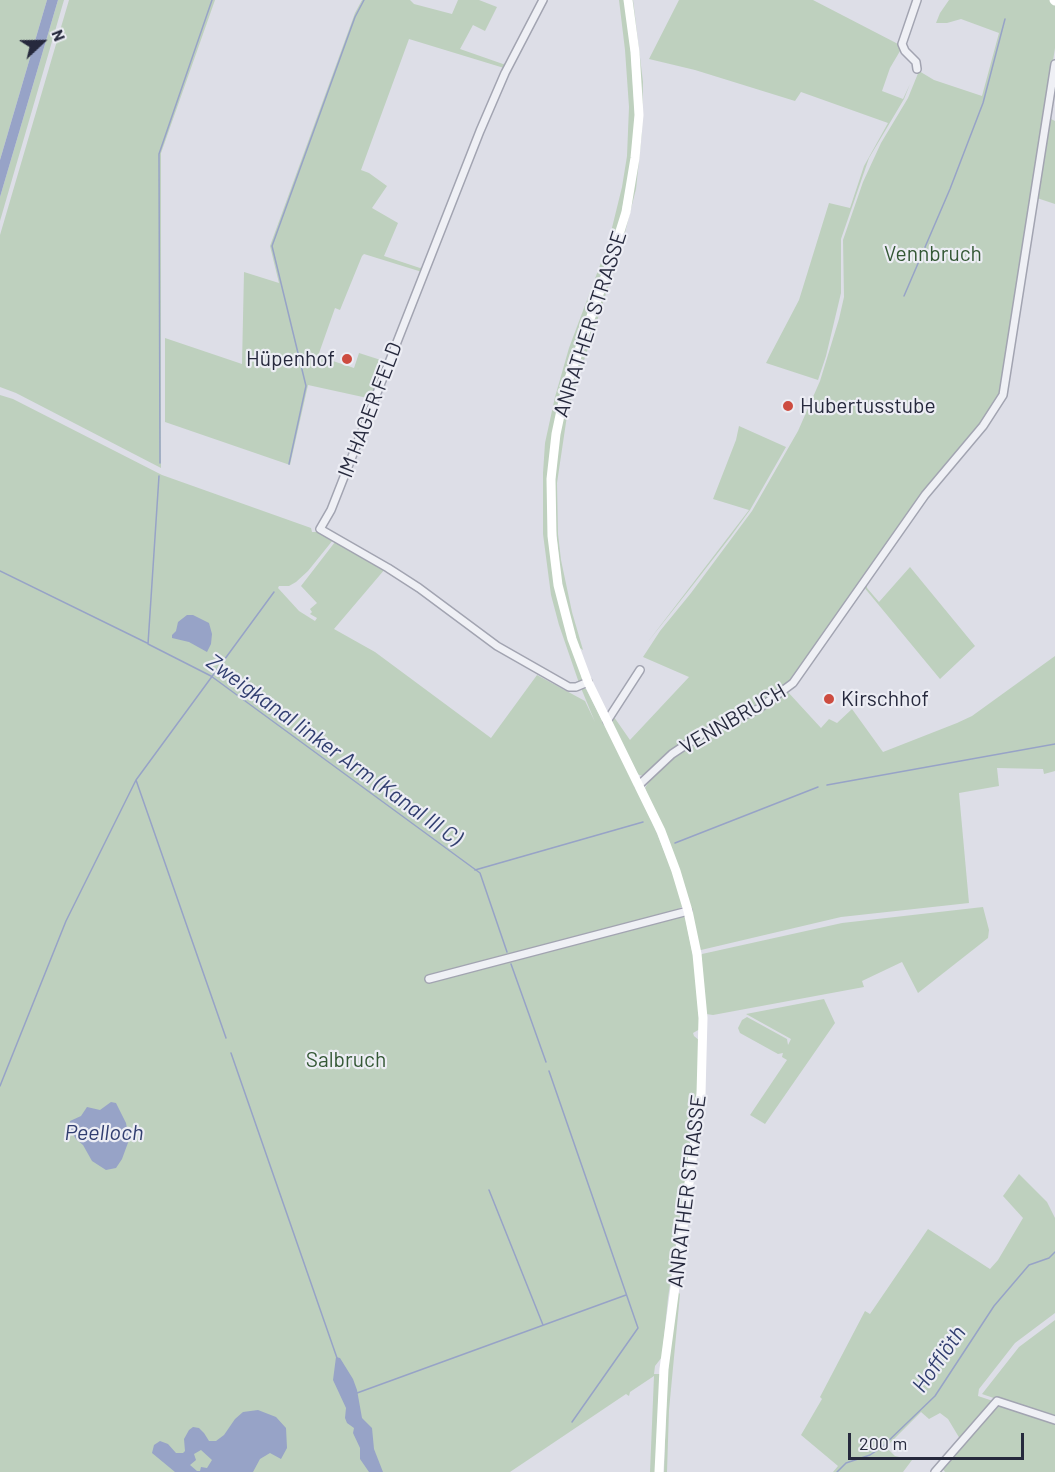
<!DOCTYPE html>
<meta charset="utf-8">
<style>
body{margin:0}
#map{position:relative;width:1055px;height:1472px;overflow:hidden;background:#dddee7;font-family:Barlow,sans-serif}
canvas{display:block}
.north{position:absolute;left:12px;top:12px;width:60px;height:60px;-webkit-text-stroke:4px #ecedf4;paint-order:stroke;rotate:68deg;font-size:16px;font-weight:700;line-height:24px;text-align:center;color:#26293d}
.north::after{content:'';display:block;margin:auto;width:21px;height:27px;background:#26293d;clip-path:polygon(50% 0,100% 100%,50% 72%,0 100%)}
.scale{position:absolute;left:848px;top:1433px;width:176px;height:27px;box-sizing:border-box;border:3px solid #26293d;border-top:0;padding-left:8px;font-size:18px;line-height:21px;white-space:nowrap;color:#26293d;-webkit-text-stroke:4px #ecedf4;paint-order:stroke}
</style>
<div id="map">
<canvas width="1055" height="1472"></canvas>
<div class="north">N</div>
<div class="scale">200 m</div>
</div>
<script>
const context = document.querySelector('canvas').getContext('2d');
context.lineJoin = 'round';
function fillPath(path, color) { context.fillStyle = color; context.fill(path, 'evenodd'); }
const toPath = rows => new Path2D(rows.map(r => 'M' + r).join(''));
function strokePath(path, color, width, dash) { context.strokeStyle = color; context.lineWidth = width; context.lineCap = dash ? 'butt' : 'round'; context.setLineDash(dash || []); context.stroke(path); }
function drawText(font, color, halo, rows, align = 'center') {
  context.font = font + ' Barlow,sans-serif'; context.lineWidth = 4.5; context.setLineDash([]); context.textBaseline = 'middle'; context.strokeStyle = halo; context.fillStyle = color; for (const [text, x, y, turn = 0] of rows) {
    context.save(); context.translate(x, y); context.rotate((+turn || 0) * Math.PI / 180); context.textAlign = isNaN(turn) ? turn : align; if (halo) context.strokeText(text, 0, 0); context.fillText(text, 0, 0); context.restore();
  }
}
fillPath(toPath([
 [0,0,47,0,0,160],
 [58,0,64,0,0,221,0,197],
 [69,0,215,0,161,153,161,468,16,393,0,387,0,235],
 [362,0,410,0,414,4,452,14,458,0,479,0,497,7,485,31,473,25,460,49,503,64,507,63,504,68,409,39,361,170,369,173,387,186,372,208,398,223,384,256,420,268,424,266,422,272,364,254,362,256,340,310,335,308,318,356,354,368,359,353,387,362,372,399,308,385,290,465,165,422,165,338,242,364,244,272,279,283,270,246,355,13],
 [619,0,625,0,630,40,635,115,633,151,620,221,563,389,549,532,582,679,579,683,559,625,551,595,543,534,543,473,545,443,555,397,569,348,608,244,622,187,627,156,629,107,625,50],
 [631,0,633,0,643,82,642,132,636,189,621,248,568,409,557,483,558,534,561,560,572,612,583,650,578,647,562,590,554,510,556,453,569,390,638,158],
 [679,0,813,0,900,45,900,51,890,68,882,91,903,99,910,84,904,99,869,158,841,239,841,293,826,356,818,380,766,363,799,300,829,203,850,208,864,166,888,123,801,92,795,101,695,70,649,59],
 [949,0,1050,0,1055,4,1055,48,1001,393,982,424,962,447,787,691,821,728,829,719,837,723,852,709,883,752,957,723,972,716,1055,656,1055,771,1044,774,1043,769,997,768,999,786,959,793,969,903,841,917,701,950,699,950,645,788,652,777,639,775,637,773,612,723,614,717,630,740,689,677,643,657,660,631,691,593,752,511,798,431,820,381,839,319,844,297,843,240,863,182,881,143,908,98,919,71,934,80,982,96,999,33,961,19,947,23,936,23,940,13],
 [1049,118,1055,121,1055,204,1037,198],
 [0,395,13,399,162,475,311,528,312,532,321,532,333,540,308,571,296,582,289,586,279,586,278,588,299,611,315,621,317,618,310,614,312,612,310,609,317,603,301,586,335,542,385,569,334,629,375,652,491,738,537,675,585,701,595,722,581,688,586,689,645,804,671,868,683,906,674,912,682,913,685,916,694,961,700,1029,693,1033,694,1036,700,1041,699,1073,692,1133,668,1298,662,1357,655,1366,654,1374,660,1374,657,1472,650,1472,654,1376,630,1392,629,1396,626,1394,510,1472,0,1472],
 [739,426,786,447,750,510,731,536,689,590,647,643,749,510,713,499,736,440],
 [910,567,975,646,940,679,863,586,867,582,867,588,879,602],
 [983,907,989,930,988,938,918,993,902,962,862,981,864,987,713,1015,706,1014,701,955,702,954,842,923],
 [824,999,835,1023,765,1124,750,1115,787,1060,782,1057,783,1053,778,1054,740,1033,738,1028,742,1020,747,1017,787,1039,788,1045,791,1039,746,1014],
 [705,1097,678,1292,680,1294,669,1410,667,1472,664,1472,667,1380,676,1292],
 [1019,1174,1047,1202,1055,1218,1055,1313,1015,1343,979,1389,978,1396,993,1401,960,1439,948,1419,940,1413,929,1419,921,1412,886,1447,895,1456,912,1460,903,1472,833,1472,838,1466,801,1435,822,1399,820,1397,865,1311,870,1314,928,1229,990,1269,998,1260,1023,1218,1003,1196],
 [1055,1320,1055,1419,982,1394,1019,1347],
 [998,1403,1055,1421,1055,1472,945,1472,942,1468]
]), '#bed0be');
fillPath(toPath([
 [47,0,58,0,0,197,0,160],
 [187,615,193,615,209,623,212,634,211,644,207,652,189,642,172,638,172,635,176,631,178,622],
 [111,1102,116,1103,126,1123,129,1140,122,1159,116,1168,106,1170,92,1161,83,1145,76,1139,69,1127,70,1121,81,1116,87,1107,100,1110],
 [336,1357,340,1358,353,1379,357,1390,362,1418,372,1428,374,1449,383,1472,369,1472,360,1459,360,1448,353,1433,354,1428,347,1423,345,1418,346,1408,333,1380],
 [258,1410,276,1417,286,1428,287,1448,281,1459,270,1453,260,1459,253,1472,175,1472,152,1453,154,1445,160,1441,168,1444,176,1453,183,1453,185,1451,184,1439,189,1430,193,1427,199,1428,204,1433,209,1441,216,1441,224,1435,235,1419,243,1412],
 [201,1450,212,1460,207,1468,201,1467,200,1471,197,1471,190,1465,196,1460,194,1454]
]), '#97a3c7');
strokePath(toPath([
 [904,296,950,189,983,103,1005,19],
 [160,463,159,154,212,0],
 [289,464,306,386,272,246,355,17,364,0],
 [159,476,148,644,211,676,480,873,507,952],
 [0,571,147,643],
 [827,785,1055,744],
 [675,843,818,787],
 [475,870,643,822],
 [511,964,546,1062],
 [226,1038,136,780,274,592],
 [231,1053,337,1358],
 [549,1071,638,1328,572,1422],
 [0,1086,66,921,136,780],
 [489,1190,543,1325],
 [357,1393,626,1295],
 [837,1472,846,1463,870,1455,882,1447,935,1396,994,1306,1029,1265,1049,1258,1055,1252]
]), '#97a3c7', 1.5);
const street = toPath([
 [543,0,505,73,480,131,331,510,320,529,388,568,419,588,497,646,569,687,576,687,588,682],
 [917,0,902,44,905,51,916,62,917,69],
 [607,721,640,670],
 [639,785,672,754,702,734,758,709,793,683,925,495,983,426,1003,395,1055,64],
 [429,979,688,911],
 [935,1472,997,1401,1055,1420]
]);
strokePath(street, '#a2a4b1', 10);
strokePath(street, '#eff0f5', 7);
strokePath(toPath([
 [628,0,635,52,639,115,635,158,626,212,611,260,566,387,556,434,551,479,552,536,558,585,572,639,588,682,661,831,676,871,688,911,697,954,703,1018,701,1094,664,1369,659,1472],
 [1054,0,1055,1]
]), '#fff', 9);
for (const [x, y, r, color] of [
 [347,359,6,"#cd4c40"],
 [788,406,6,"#cd4c40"],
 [829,699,6,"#cd4c40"]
]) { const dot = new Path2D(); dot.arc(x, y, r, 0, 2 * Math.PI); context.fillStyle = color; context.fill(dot); strokePath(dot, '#ecedf4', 2); }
drawText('21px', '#345835', '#ecedf4', [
 ["Vennbruch",933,254],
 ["Salbruch",346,1060]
]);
drawText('21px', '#26293d', '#ecedf4', [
 ["ANRATHER STRASSE",590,324,-72],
 ["IM HAGER FELD",370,410,-69],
 ["VENNBRUCH",733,719,-30],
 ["ANRATHER STRASSE",687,1191,-83]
]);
drawText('21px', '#26293d', '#ecedf4', [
 ["Hüpenhof",335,359,"right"],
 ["Hubertusstube",800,406],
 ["Kirschhof",841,699]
], 'left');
drawText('italic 22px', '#313e70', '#ecedf4', [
 ["Zweigkanal linker Arm (Kanal III C)",334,750,36],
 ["Peelloch",104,1133],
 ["Hofflöth",939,1359,-55]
]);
</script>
